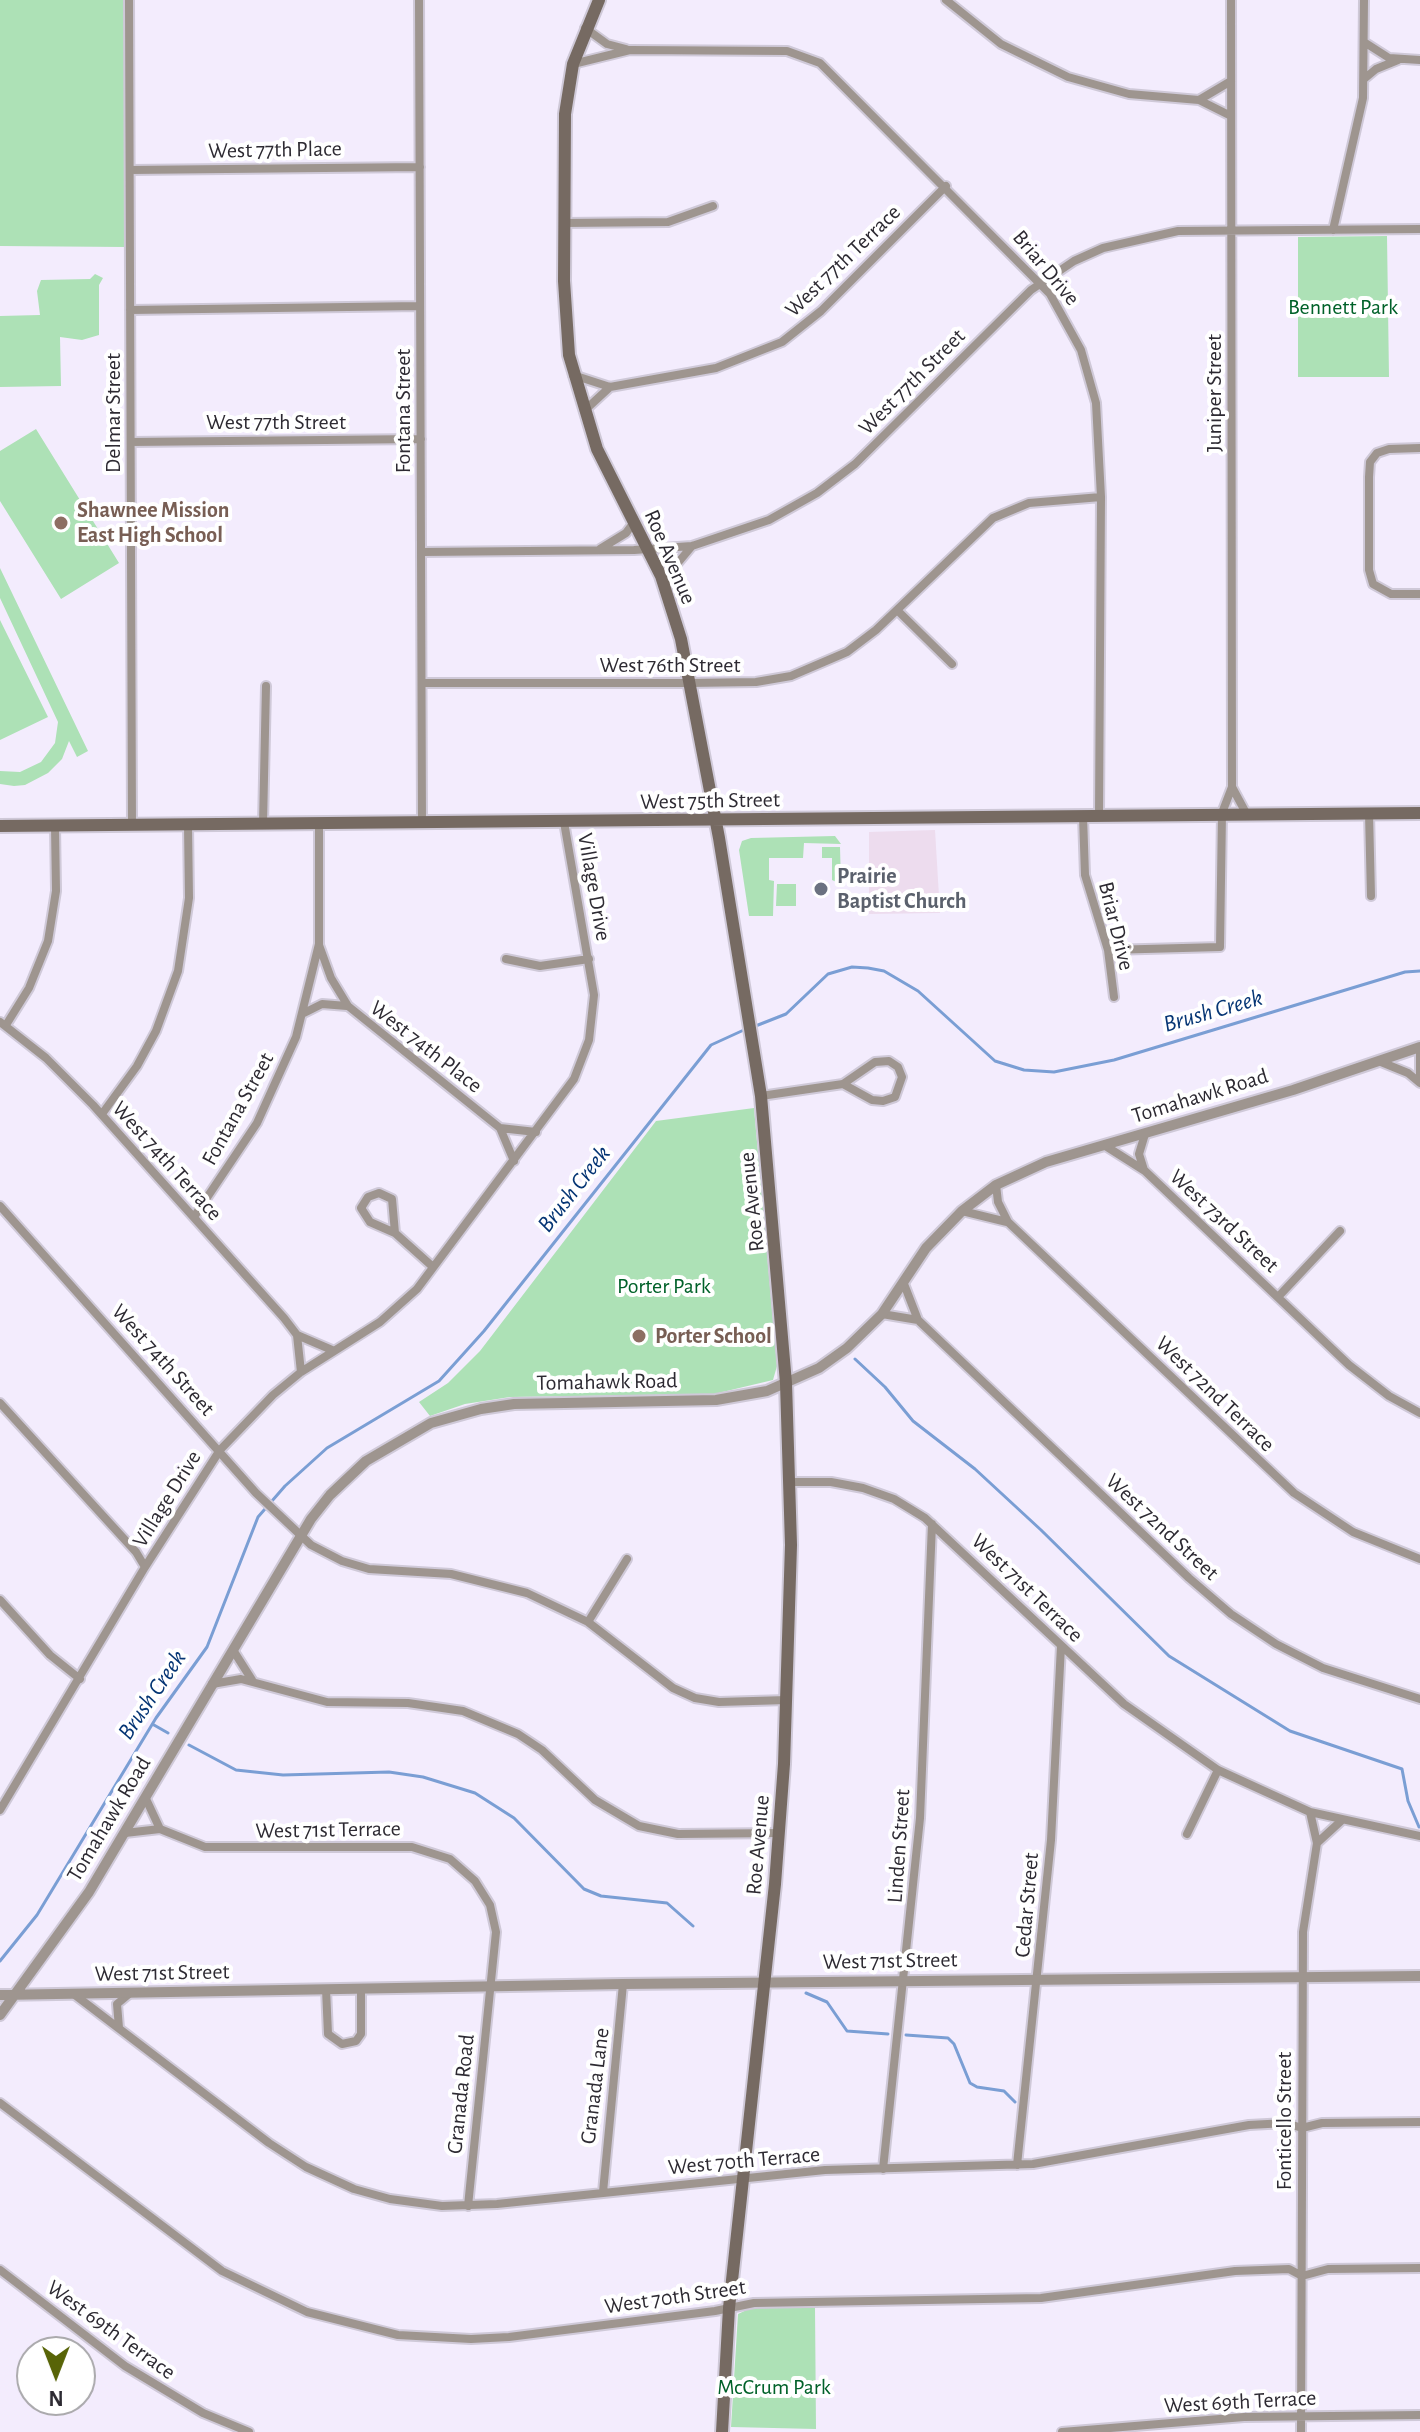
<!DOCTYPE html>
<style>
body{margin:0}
#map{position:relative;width:1420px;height:2432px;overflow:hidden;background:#f3ecfd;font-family:"Alegreya Sans",sans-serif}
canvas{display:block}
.north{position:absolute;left:16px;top:2336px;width:80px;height:80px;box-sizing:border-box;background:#fff;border:2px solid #abaaad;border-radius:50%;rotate:180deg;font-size:22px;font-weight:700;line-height:32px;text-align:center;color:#2d2a32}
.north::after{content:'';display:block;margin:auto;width:28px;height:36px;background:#586407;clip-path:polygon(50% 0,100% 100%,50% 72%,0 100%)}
</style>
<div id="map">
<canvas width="1420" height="2432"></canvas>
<div class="north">N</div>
</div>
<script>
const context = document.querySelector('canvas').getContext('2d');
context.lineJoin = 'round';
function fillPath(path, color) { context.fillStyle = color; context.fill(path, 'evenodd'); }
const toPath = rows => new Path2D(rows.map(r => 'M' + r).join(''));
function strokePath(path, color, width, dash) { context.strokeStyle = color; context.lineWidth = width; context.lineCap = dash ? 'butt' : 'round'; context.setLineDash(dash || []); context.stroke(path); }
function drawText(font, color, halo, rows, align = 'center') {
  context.font = font + ' "Alegreya Sans",sans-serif'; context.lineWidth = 8; context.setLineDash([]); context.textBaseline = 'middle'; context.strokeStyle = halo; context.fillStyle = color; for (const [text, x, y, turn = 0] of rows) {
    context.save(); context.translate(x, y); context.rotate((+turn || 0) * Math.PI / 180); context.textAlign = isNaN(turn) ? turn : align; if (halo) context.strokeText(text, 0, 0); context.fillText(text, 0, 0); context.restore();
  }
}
fillPath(toPath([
 [935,830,940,913,869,914,869,832]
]), '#eddcee');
fillPath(toPath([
 [0,0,125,0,125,247,0,246],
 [1387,236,1389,377,1298,377,1298,237],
 [95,274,103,278,99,285,99,335,82,340,60,337,61,386,0,387,0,316,40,315,37,291,41,280,90,279],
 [36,429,119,563,61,599,0,501,0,451],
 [0,568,88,751,77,757,69,741,62,759,48,773,25,785,14,786,0,784,0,771,20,772,41,762,55,743,58,722,0,598],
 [0,620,48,717,0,740],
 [835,836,841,844,804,843,803,858,769,858,769,880,774,881,773,916,749,916,739,850,742,841,751,838],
 [822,847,840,847,841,884,832,880,832,858,822,858],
 [777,884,796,884,796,906,776,906],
 [754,1108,777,1366,773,1380,714,1394,510,1397,465,1404,430,1416,419,1402,448,1383,480,1351,656,1121],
 [751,2308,815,2308,816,2429,731,2427,738,2314]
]), '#ade1b6');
strokePath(toPath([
 [753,1027,786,1014,828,974,852,967,868,968,884,971,918,991,995,1061,1024,1070,1054,1072,1114,1060,1405,972,1420,971],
 [855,1359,885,1387,913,1421,975,1469,1041,1530,1169,1656,1290,1731,1402,1769,1408,1801,1419,1827],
 [154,1725,168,1733],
 [189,1745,236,1770,283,1775,389,1772,423,1777,475,1793,514,1818,584,1889,601,1896,667,1903,693,1926],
 [0,1961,37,1915,156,1718,207,1647,258,1517,285,1486,327,1448,439,1381,484,1331,711,1045,746,1029],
 [806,1993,827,2002,847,2031,888,2034],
 [906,2035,948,2038,954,2044,970,2083,977,2087,1004,2091,1015,2102]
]), '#7a9ed4', 3);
const minor = toPath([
 [129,0,132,825],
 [419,0,422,821],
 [946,0,1001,44,1068,77,1129,94,1199,100,1231,116],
 [585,28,607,44,626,49],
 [1364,42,1389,58,1420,60],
 [573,64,630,50,787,51,820,63,1050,294,1081,350,1096,403,1101,497,1099,815],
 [1364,79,1376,69,1398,60],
 [1199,100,1231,81],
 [130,170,420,167],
 [564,223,668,222,713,206],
 [1333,230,1363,98,1364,0],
 [130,310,420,306],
 [573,375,610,387,716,368,782,342,821,311,946,186],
 [584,411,610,387],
 [131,442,421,439],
 [1420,448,1389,449,1377,453,1370,462,1369,477,1369,570,1373,584,1391,594,1420,594],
 [600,549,626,533,635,521],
 [422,552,634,550,692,546,769,520,817,493,855,464,1031,290,1074,261,1103,248,1178,231,1420,229],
 [665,586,671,571,692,546],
 [897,610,952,664],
 [422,683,689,683,756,682,791,676,847,652,876,630,993,518,1029,503,1101,497],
 [1232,787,1246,813],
 [1369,813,1371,896],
 [1083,816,1085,875,1108,950,1114,997],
 [263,824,266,686],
 [319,945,331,978,348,1006,500,1128,514,1161],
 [1108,950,1220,947,1222,813,1232,787,1231,0],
 [506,959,540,966,589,959],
 [304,1013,322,1004,347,1006],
 [0,1022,46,1058,93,1105,284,1318,297,1335,301,1372],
 [6,1025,29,988,48,941,56,891,55,826],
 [1420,1048,1420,1080],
 [1381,1062,1408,1073,1420,1083],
 [761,1096,843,1084,875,1062,889,1061,898,1067,902,1077,895,1097,883,1101,872,1100,843,1084],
 [102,1114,137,1066,156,1031,178,971,189,898,188,825],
 [500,1128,536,1132],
 [1104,1145,1145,1171,1349,1365,1389,1396,1420,1413],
 [1144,1170,1139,1154,1145,1134],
 [996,1185,998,1202,1008,1222,1294,1493,1353,1532,1420,1559],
 [0,1206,256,1493,311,1545,342,1561,369,1569,451,1574,527,1593,588,1622,673,1688,695,1698,719,1702,787,1700],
 [962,1211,1007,1222],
 [194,1217,257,1123,296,1037,319,944,319,823],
 [395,1233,392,1199,379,1193,368,1197,361,1208,370,1222,395,1233,433,1267],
 [904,1284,918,1320,1189,1578,1231,1614,1276,1644,1323,1668,1420,1699],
 [1278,1297,1340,1231],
 [882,1314,918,1320],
 [297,1335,332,1350],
 [0,1403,136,1552,145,1567],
 [790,1482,831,1482,863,1488,894,1499,925,1518,1124,1704,1218,1770,1310,1812,1420,1836],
 [0,1600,50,1655,80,1679],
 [588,1622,627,1559],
 [233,1650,252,1680],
 [212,1684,241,1679,327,1702,408,1703,463,1711,518,1734,542,1750,595,1800,639,1826,678,1834,780,1833],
 [146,1799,160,1829,205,1847,412,1847,450,1859,475,1881,490,1905,496,1932,468,2206],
 [0,1810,145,1567,220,1450,273,1395,301,1372,380,1322,417,1289,574,1079,589,1040,594,995,564,822],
 [125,1833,160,1829],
 [1187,1834,1218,1770],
 [1317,1843,1341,1821],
 [326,1989,328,2034,342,2044,356,2041,361,2034,361,1988],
 [75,1995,269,2143,306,2167,354,2189,390,2199,442,2206,497,2204,825,2170,1033,2164,1249,2125,1286,2123,1302,2128,1322,2123,1420,2122],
 [119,2028,117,2004,129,1994],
 [0,2103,222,2271,307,2312,398,2335,471,2339,509,2337,715,2311,754,2303,1041,2298,1235,2271,1289,2269,1302,2276,1328,2269,1420,2268],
 [1017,2165,1051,1840,1061,1646],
 [883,2169,920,1818,932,1524],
 [603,2192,623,1984],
 [0,2270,125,2366,203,2413,249,2432],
 [1062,2432,1244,2417,1420,2415],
 [1301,2432,1303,1932,1317,1843,1310,1812]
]);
const tertiary = toPath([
 [0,1995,623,1984,1420,1976],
 [0,2015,89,1892,311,1519,330,1495,366,1461,431,1423,481,1409,514,1404,716,1400,767,1391,819,1368,847,1348,882,1314,926,1248,962,1211,996,1185,1046,1162,1293,1090,1420,1047]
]);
const secondary = toPath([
 [599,0,573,64,565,114,564,281,569,355,597,449,661,576,681,639,719,838,761,1096,786,1383,791,1545,784,1764,775,1884,729,2308,722,2432],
 [0,826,1420,813]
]);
strokePath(minor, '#cfc9d8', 12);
strokePath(tertiary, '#cfc9d8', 14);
strokePath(secondary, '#cfc9d8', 16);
strokePath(minor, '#9e958f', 8);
strokePath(tertiary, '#9e958f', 10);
strokePath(secondary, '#766a62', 12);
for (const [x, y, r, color] of [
 [61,523,8,"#8d6e63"],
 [821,889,8,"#6b7280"],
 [639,1336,8,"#8d6e63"]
]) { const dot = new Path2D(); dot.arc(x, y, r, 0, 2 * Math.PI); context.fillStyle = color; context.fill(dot); strokePath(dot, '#fff', 3); }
drawText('22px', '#2d2a32', '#fff', [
 ["West 77th Place",275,150,-1],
 ["West 77th Terrace",843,261,-44],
 ["Briar Drive",1046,268,50],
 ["West 77th Street",912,382,-45],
 ["Juniper Street",1214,393,-90],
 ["Fontana Street",403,411,-90],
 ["Delmar Street",113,413,-90],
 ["West 77th Street",276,422],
 ["Roe Avenue",670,557,67],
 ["West 76th Street",670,665],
 ["West 75th Street",710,801,-1],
 ["Village Drive",594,887,80],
 ["Briar Drive",1116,926,76],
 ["West 74th Place",426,1047,38],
 ["Tomahawk Road",1200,1096,-17],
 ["Fontana Street",238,1109,-61],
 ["West 74th Terrace",167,1161,48],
 ["Roe Avenue",752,1202,-96],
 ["West 73rd Street",1224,1221,43],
 ["West 74th Street",163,1360,48],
 ["Tomahawk Road",607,1382,-1],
 ["West 72nd Terrace",1215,1394,44],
 ["Village Drive",167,1499,-58],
 ["West 72nd Street",1162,1527,43],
 ["West 71st Terrace",1027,1588,44],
 ["Tomahawk Road",109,1819,-59],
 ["West 71st Terrace",328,1830,-1],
 ["Roe Avenue",758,1845,-85],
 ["Linden Street",899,1846,-86],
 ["Cedar Street",1027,1905,-85],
 ["West 71st Street",890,1961,-1],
 ["West 71st Street",162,1973,-1],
 ["Granada Lane",595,2086,-83],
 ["Granada Road",461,2094,-84],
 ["Fonticello Street",1284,2121,-90],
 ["West 70th Terrace",744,2161,-5],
 ["West 70th Street",675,2297,-8],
 ["West 69th Terrace",111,2330,36],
 ["West 69th Terrace",1240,2402,-3]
]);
drawText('22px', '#006129', '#fff', [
 ["Bennett Park",1343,307],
 ["Porter Park",664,1286],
 ["McCrum Park",774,2387]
]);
drawText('bold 22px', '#785e54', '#fff', [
 ["Shawnee Mission",77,510],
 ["East High School",77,535],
 ["Porter School",655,1336]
], 'left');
drawText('bold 22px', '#5b616d', '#fff', [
 ["Prairie",837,876],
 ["Baptist Church",837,901]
], 'left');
drawText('italic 24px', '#053574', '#fff', [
 ["Brush Creek",1213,1011,-16],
 ["Brush Creek",574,1189,-52],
 ["Brush Creek",152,1695,-56]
]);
</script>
